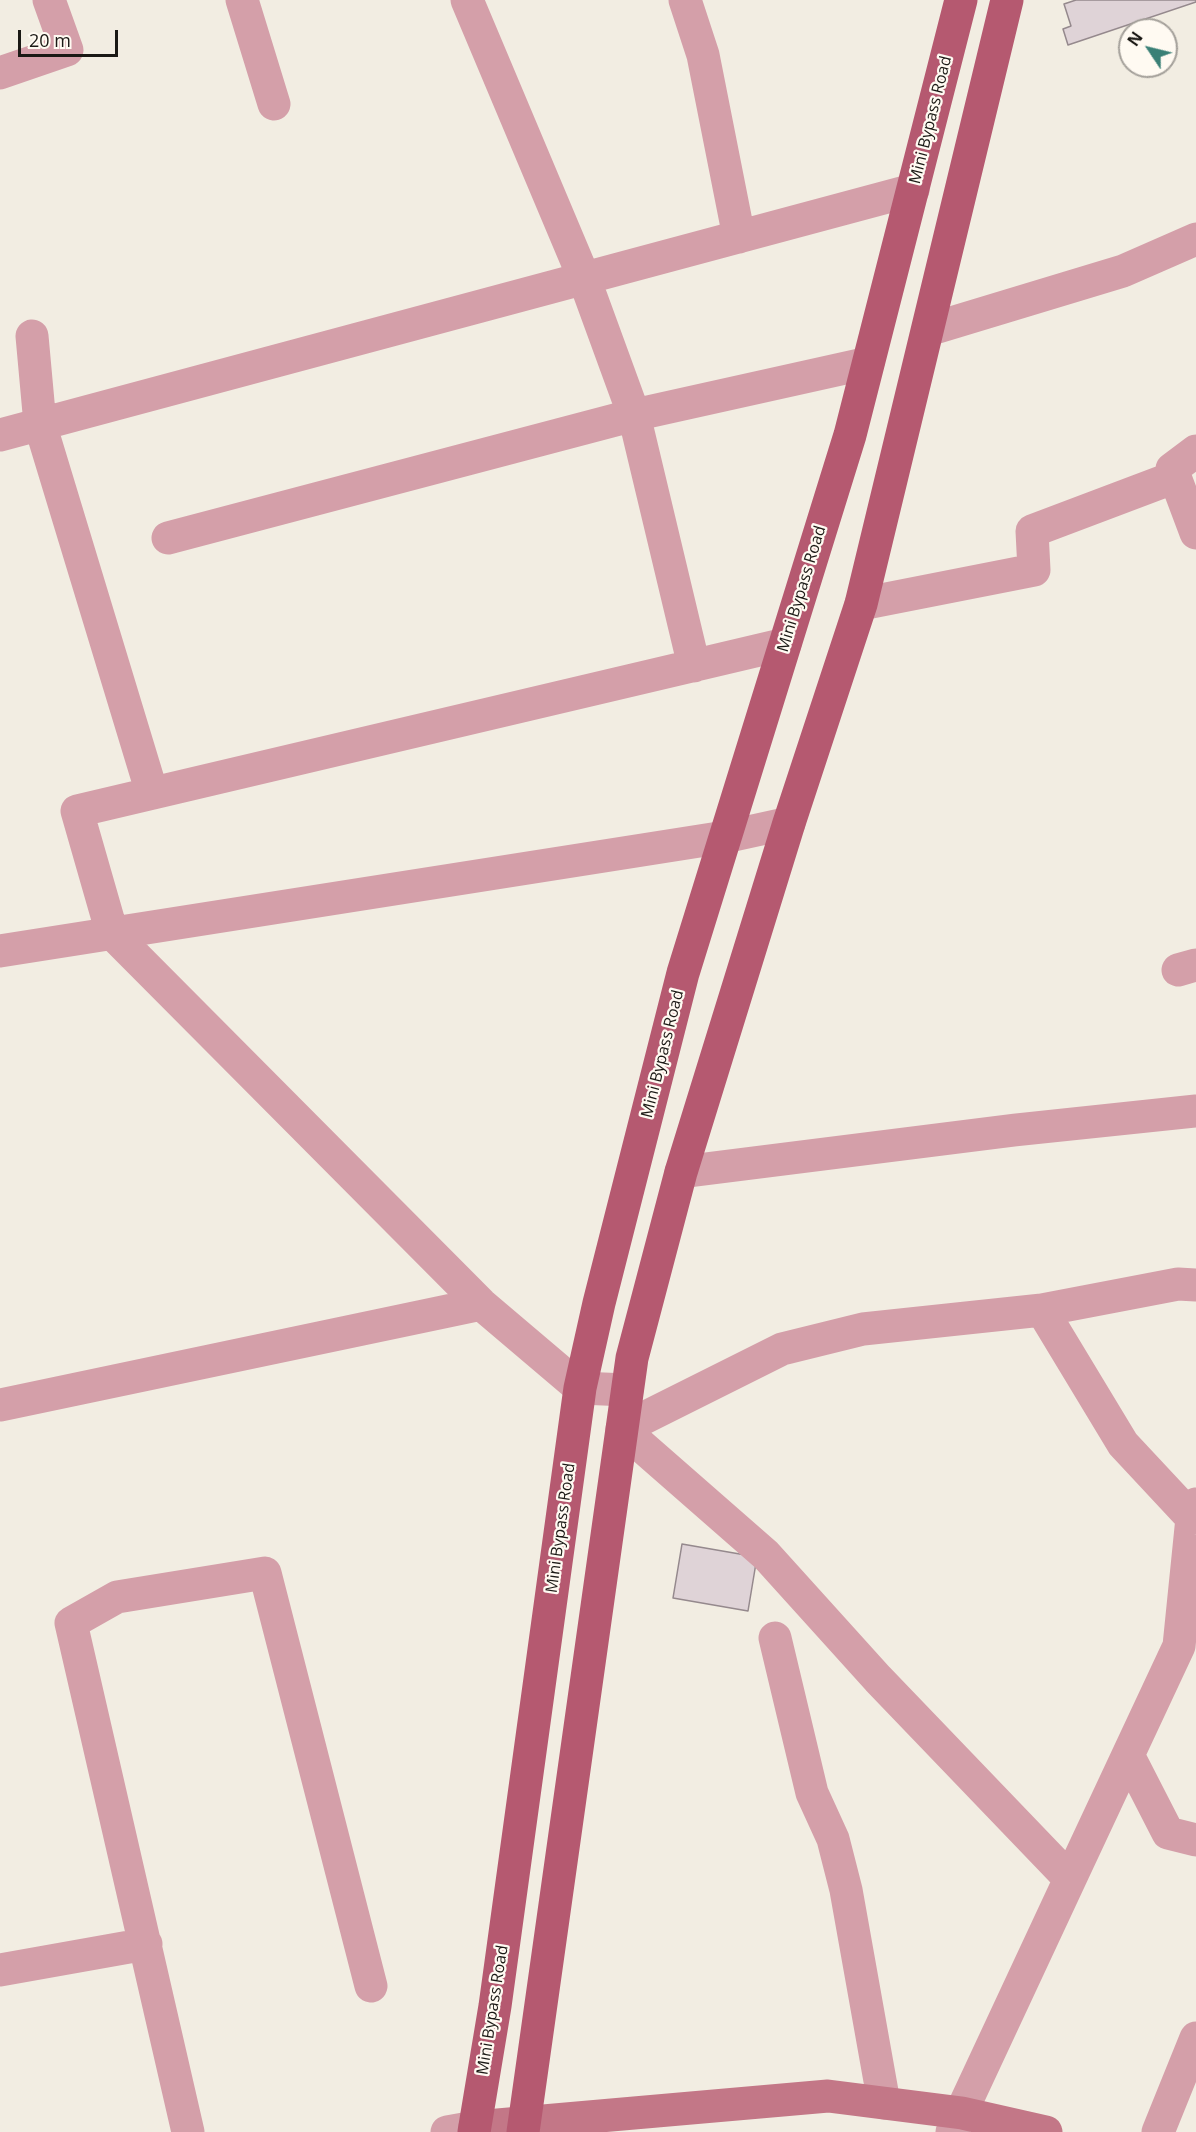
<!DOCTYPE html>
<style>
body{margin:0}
#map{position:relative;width:1196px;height:2132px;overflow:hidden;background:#f2ede2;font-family:"Open Sans",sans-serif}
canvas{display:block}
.north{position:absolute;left:1118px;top:18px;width:60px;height:60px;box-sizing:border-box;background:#fffaf2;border:2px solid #a4a09a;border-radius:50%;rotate:305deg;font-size:16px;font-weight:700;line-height:24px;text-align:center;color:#1b1915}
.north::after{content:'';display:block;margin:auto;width:21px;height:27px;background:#3a8076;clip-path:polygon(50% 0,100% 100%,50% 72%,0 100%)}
.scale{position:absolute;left:18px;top:30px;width:100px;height:27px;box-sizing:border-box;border:3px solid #1b1915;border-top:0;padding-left:8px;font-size:18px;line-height:21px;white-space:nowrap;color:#1b1915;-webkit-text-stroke:4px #fffaf2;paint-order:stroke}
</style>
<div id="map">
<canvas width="1196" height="2132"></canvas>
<div class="north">N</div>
<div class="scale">20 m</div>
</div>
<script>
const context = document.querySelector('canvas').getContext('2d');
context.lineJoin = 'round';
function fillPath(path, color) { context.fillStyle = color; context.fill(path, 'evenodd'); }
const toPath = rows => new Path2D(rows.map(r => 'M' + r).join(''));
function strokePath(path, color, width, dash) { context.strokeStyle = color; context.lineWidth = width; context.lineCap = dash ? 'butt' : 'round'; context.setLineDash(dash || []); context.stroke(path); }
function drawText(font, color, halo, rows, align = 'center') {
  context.font = font + ' "Open Sans",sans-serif'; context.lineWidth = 4.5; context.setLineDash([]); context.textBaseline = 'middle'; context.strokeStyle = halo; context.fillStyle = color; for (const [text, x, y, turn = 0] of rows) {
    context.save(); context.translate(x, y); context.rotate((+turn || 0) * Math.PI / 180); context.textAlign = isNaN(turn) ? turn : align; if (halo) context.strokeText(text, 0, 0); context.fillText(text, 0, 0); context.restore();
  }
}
const building = toPath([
 [1076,0,1196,0,1196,2,1068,45,1063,29,1071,26,1064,4,1076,0],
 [682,1544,757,1557,748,1611,673,1598,682,1544]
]);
fillPath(building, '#dfd3d7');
strokePath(building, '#95898d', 1.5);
strokePath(toPath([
 [242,0,274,104],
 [467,0,584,278,634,415,694,666],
 [685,0,703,55,739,237],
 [0,73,67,50,49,0],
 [928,330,1123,271,1196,239],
 [32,336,40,424,152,793],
 [0,435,913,190],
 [1196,451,1172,469,1196,533],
 [168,538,634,415,868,363],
 [861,604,1034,570,1032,531,1175,477],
 [0,951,725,837,789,823],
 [1178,970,1196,965],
 [681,1172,1015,1130,1196,1111],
 [1042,1310,1123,1444,1192,1518],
 [627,1390,580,1388,481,1304,112,933,77,811,785,644],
 [0,1405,481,1304],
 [775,1638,812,1793,833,1839,846,1890,884,2103],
 [1128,1755,1168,1833,1196,1840],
 [1070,1879,1179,1646,1192,1518,1196,1504],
 [0,1970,146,1944],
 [188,2132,71,1623,117,1597,265,1573,371,1986],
 [447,2132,475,2127],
 [952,2132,1070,1879,878,1679,766,1555,622,1429,782,1349,863,1329,1042,1310,1178,1284,1196,1285],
 [1158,2132,1196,2038]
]), '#d49fa9', 33);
strokePath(toPath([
 [475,2127,828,2096,962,2113,1046,2132]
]), '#c37787', 33);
strokePath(toPath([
 [474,2132,495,2006,580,1388,599,1303,683,973,850,435,961,0],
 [523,2132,632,1358,681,1172,789,823,861,604,1007,0]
]), '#b55970', 33);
drawText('16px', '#1b1915', '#fffaf2', [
 ["Mini Bypass Road",931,120,-76],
 ["Mini Bypass Road",802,589,-73],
 ["Mini Bypass Road",663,1054,-76],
 ["Mini Bypass Road",561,1528,-82],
 ["Mini Bypass Road",493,2010,-81]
]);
</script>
